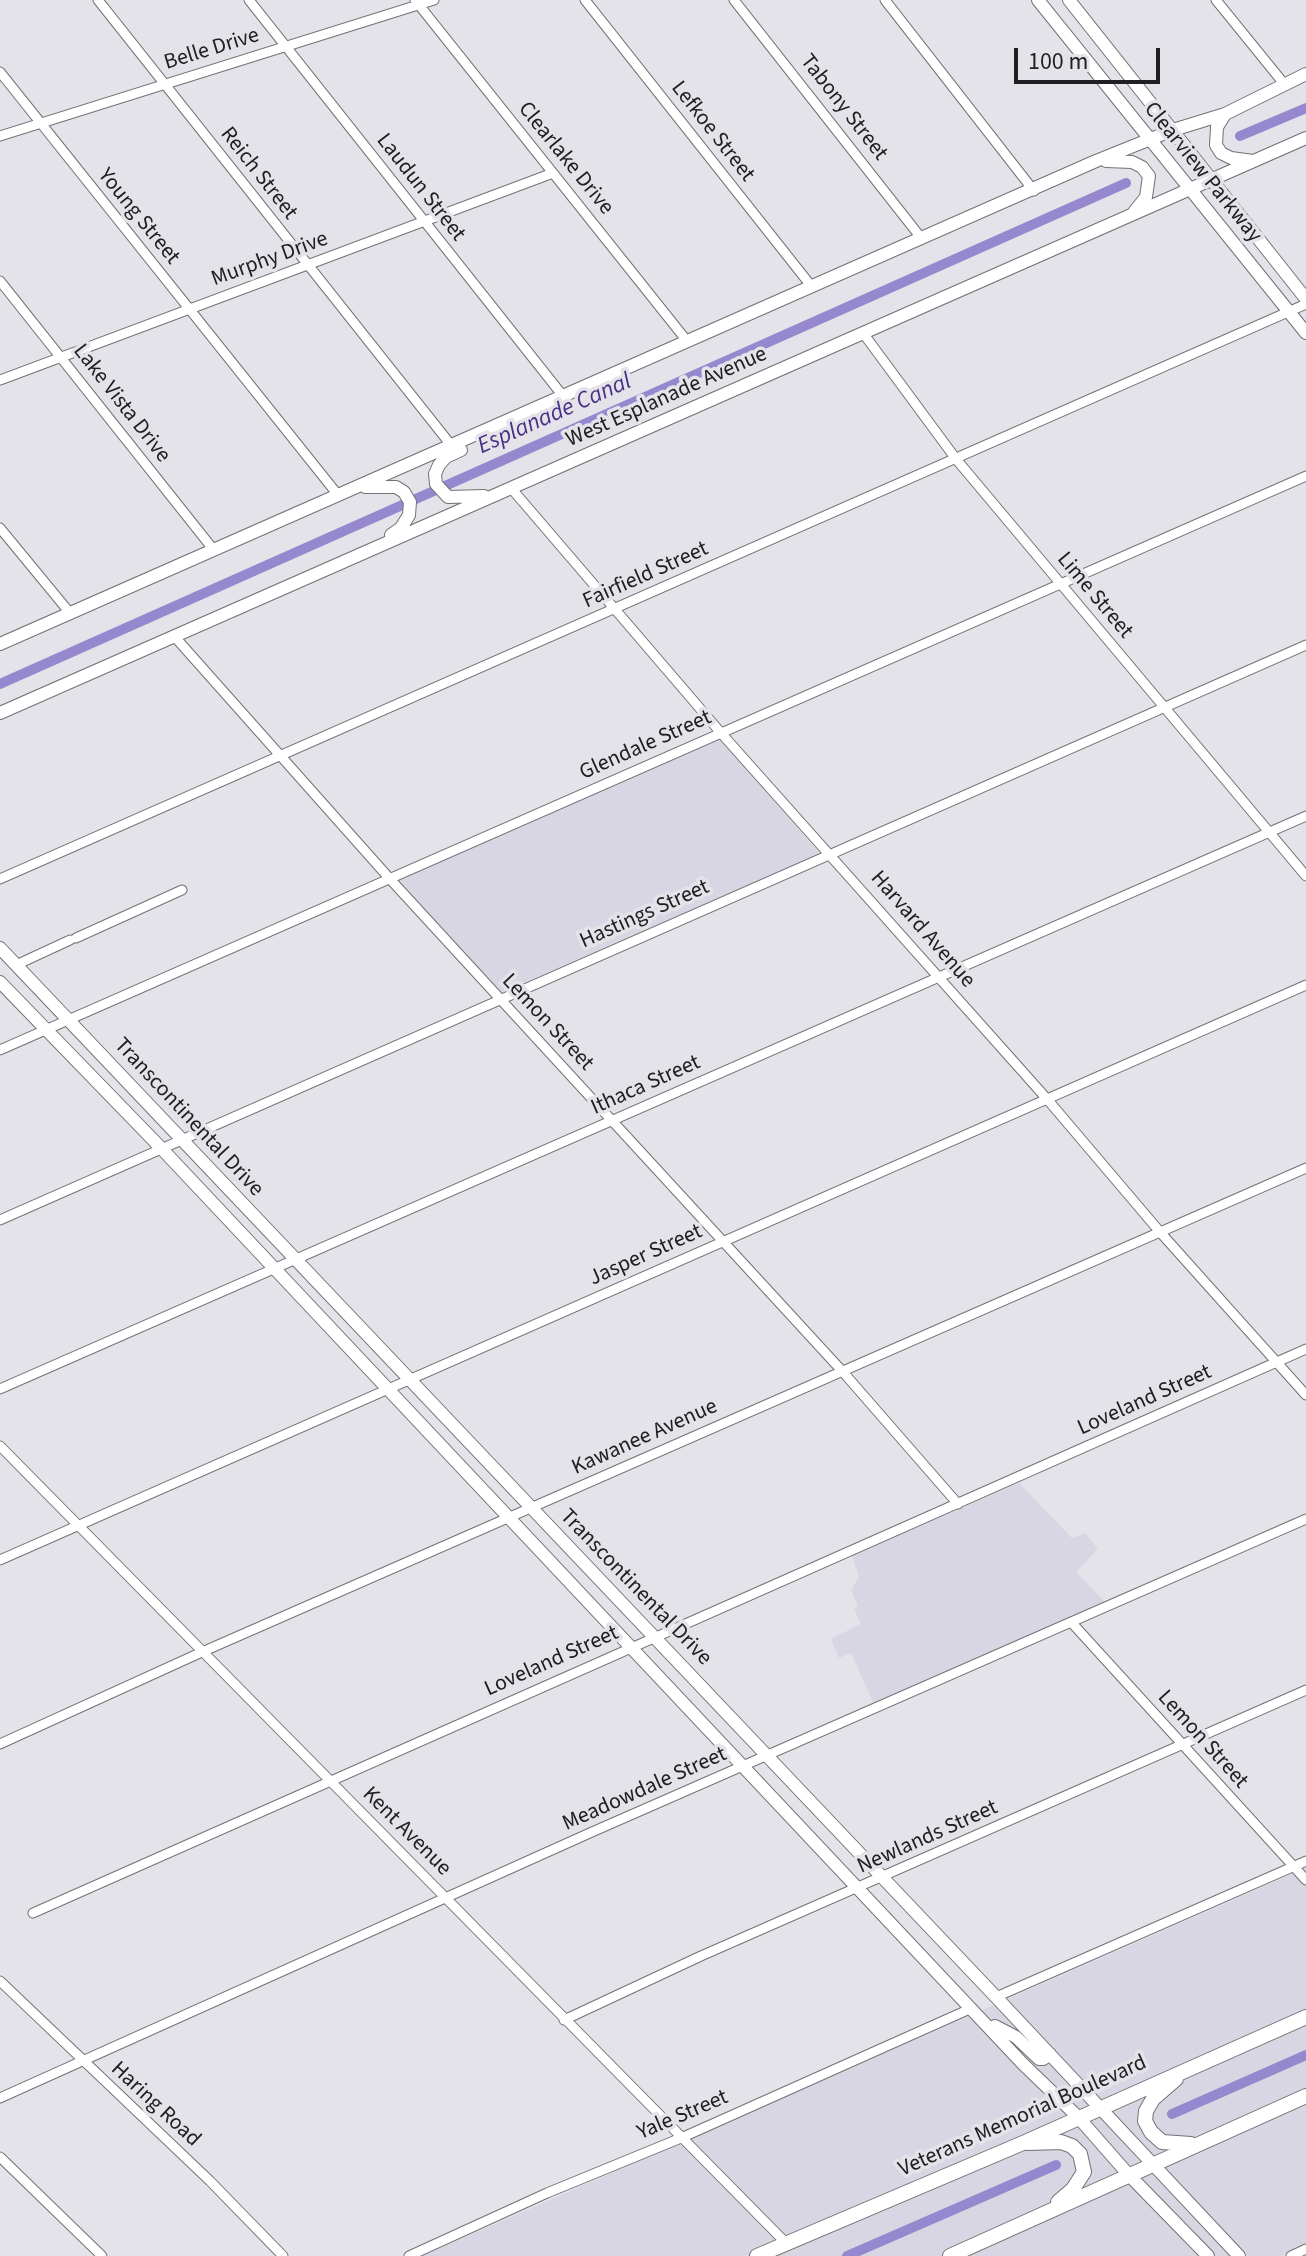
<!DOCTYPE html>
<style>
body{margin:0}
#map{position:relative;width:1306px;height:2256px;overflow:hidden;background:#e4e3e9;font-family:"Source Sans 3",sans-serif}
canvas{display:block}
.scale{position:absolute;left:1014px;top:48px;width:146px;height:36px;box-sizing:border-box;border:4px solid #202022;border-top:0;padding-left:10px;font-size:24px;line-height:28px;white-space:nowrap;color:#202022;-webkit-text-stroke:6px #e4e3e9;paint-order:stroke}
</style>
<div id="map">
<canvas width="1306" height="2256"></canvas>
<div class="scale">100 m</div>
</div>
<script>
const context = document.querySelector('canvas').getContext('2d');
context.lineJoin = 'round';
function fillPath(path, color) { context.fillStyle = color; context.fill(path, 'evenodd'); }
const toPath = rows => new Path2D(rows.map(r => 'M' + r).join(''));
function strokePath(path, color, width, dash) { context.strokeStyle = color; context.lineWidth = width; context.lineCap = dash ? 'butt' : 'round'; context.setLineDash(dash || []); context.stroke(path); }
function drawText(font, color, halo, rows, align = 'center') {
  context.font = font + ' "Source Sans 3",sans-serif'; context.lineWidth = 7; context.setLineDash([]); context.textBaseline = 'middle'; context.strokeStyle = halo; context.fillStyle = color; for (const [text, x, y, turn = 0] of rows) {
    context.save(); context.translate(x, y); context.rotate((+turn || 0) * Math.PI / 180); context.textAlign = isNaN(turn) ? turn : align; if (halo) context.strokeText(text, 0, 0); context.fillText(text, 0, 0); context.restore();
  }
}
fillPath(toPath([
 [720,739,820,854,500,993,397,881],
 [1019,1483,1072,1538,1085,1533,1098,1549,1076,1572,1105,1602,874,1704,851,1653,839,1658,831,1639,861,1624,854,1609,858,1606,851,1590,859,1577,852,1556],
 [1306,1868,1306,2245,1281,2256,422,2256]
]), '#d8d6e3');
strokePath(toPath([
 [1240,136,1306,108],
 [0,684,1126,183],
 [1172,2114,1306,2055],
 [847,2256,1056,2165]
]), '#9688cf', 10);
const street = toPath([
 [98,0,451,445],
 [249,0,563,396],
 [415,0,687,341],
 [585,0,812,287],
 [734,0,922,239],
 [885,0,1034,191],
 [1216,0,1285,85],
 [0,72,338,495],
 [0,136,434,0],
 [0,281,213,549],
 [863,333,956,459,1306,876],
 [0,380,553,173],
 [511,488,721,733,1047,1099,1160,1232,1306,1395],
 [0,528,70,613],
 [174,636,390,879,843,1372,958,1504],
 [0,879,1306,304],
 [76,938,182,890],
 [16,965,70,940],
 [0,1050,1306,476],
 [0,1220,1306,645],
 [0,1389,1306,816],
 [0,1446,786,2243],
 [0,1560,1306,985],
 [1072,1623,1306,1880],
 [0,1744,202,1652,1306,1168],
 [33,1913,1306,1349],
 [0,1981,210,2181,283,2256],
 [996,1997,1306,1861],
 [564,2020,701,1956,1306,1690],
 [0,2098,592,1832,1306,1519],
 [0,2157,102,2256],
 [409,2256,547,2193,681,2138,972,2008],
 [1291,2256,1306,2249]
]);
const secondary = toPath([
 [1038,0,1306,333],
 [1069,0,1306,299],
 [1225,114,1217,127,1216,145,1221,153,1231,158,1253,161],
 [1106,161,1132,162,1142,167,1149,176,1146,197,1134,212],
 [461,450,446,457,439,465,435,474,436,484,448,497,484,496],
 [365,487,396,487,404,492,410,502,409,515,401,528,391,535],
 [0,644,1096,161,1173,130,1225,114,1306,74],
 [0,713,1306,138],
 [0,948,996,1997,1239,2256],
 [0,982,162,1149,1023,2064,1078,2117,1128,2174,1208,2256],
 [995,2026,1016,2037,1039,2059,1043,2059,1050,2054]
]);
const primary = toPath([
 [1176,2079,1153,2099,1146,2111,1145,2121,1151,2132,1162,2142,1191,2144],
 [1027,2143,1061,2142,1072,2146,1080,2154,1084,2172,1073,2189,1058,2202],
 [757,2256,1023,2143,1306,2017],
 [950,2256,1306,2096]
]);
strokePath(street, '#727175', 11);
strokePath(secondary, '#727175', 14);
strokePath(primary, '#727175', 16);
strokePath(street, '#fff', 9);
strokePath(secondary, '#fff', 12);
strokePath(primary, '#fff', 14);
drawText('22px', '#202022', '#e4e3e9', [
 ["Belle Drive",212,50,-17],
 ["Tabony Street",843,108,52],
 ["Lefkoe Street",712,132,52],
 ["Clearlake Drive",565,159,51],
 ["Clearview Parkway",1202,173,51],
 ["Reich Street",258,174,52],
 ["Laudun Street",420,188,52],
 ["Young Street",138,217,51],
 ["Murphy Drive",270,260,-20],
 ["West Esplanade Avenue",667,398,-24],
 ["Lake Vista Drive",121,404,52],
 ["Fairfield Street",646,576,-24],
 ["Lime Street",1094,596,50],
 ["Glendale Street",646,746,-24],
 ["Hastings Street",645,915,-24],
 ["Harvard Avenue",922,930,49],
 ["Lemon Street",547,1023,47],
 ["Ithaca Street",646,1086,-24],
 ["Transcontinental Drive",188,1118,47],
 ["Jasper Street",646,1256,-24],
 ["Loveland Street",1145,1401,-24],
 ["Kawanee Avenue",645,1438,-24],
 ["Transcontinental Drive",635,1588,46],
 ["Loveland Street",552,1662,-24],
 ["Lemon Street",1202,1740,48],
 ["Meadowdale Street",645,1790,-24],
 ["Kent Avenue",406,1832,45],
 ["Newlands Street",928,1838,-24],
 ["Haring Road",155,2105,43],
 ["Yale Street",683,2116,-23],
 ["Veterans Memorial Boulevard",1023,2117,-24]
]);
drawText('italic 24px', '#493084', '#e4e3e9', [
 ["Esplanade Canal",555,415,-24]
]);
</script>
